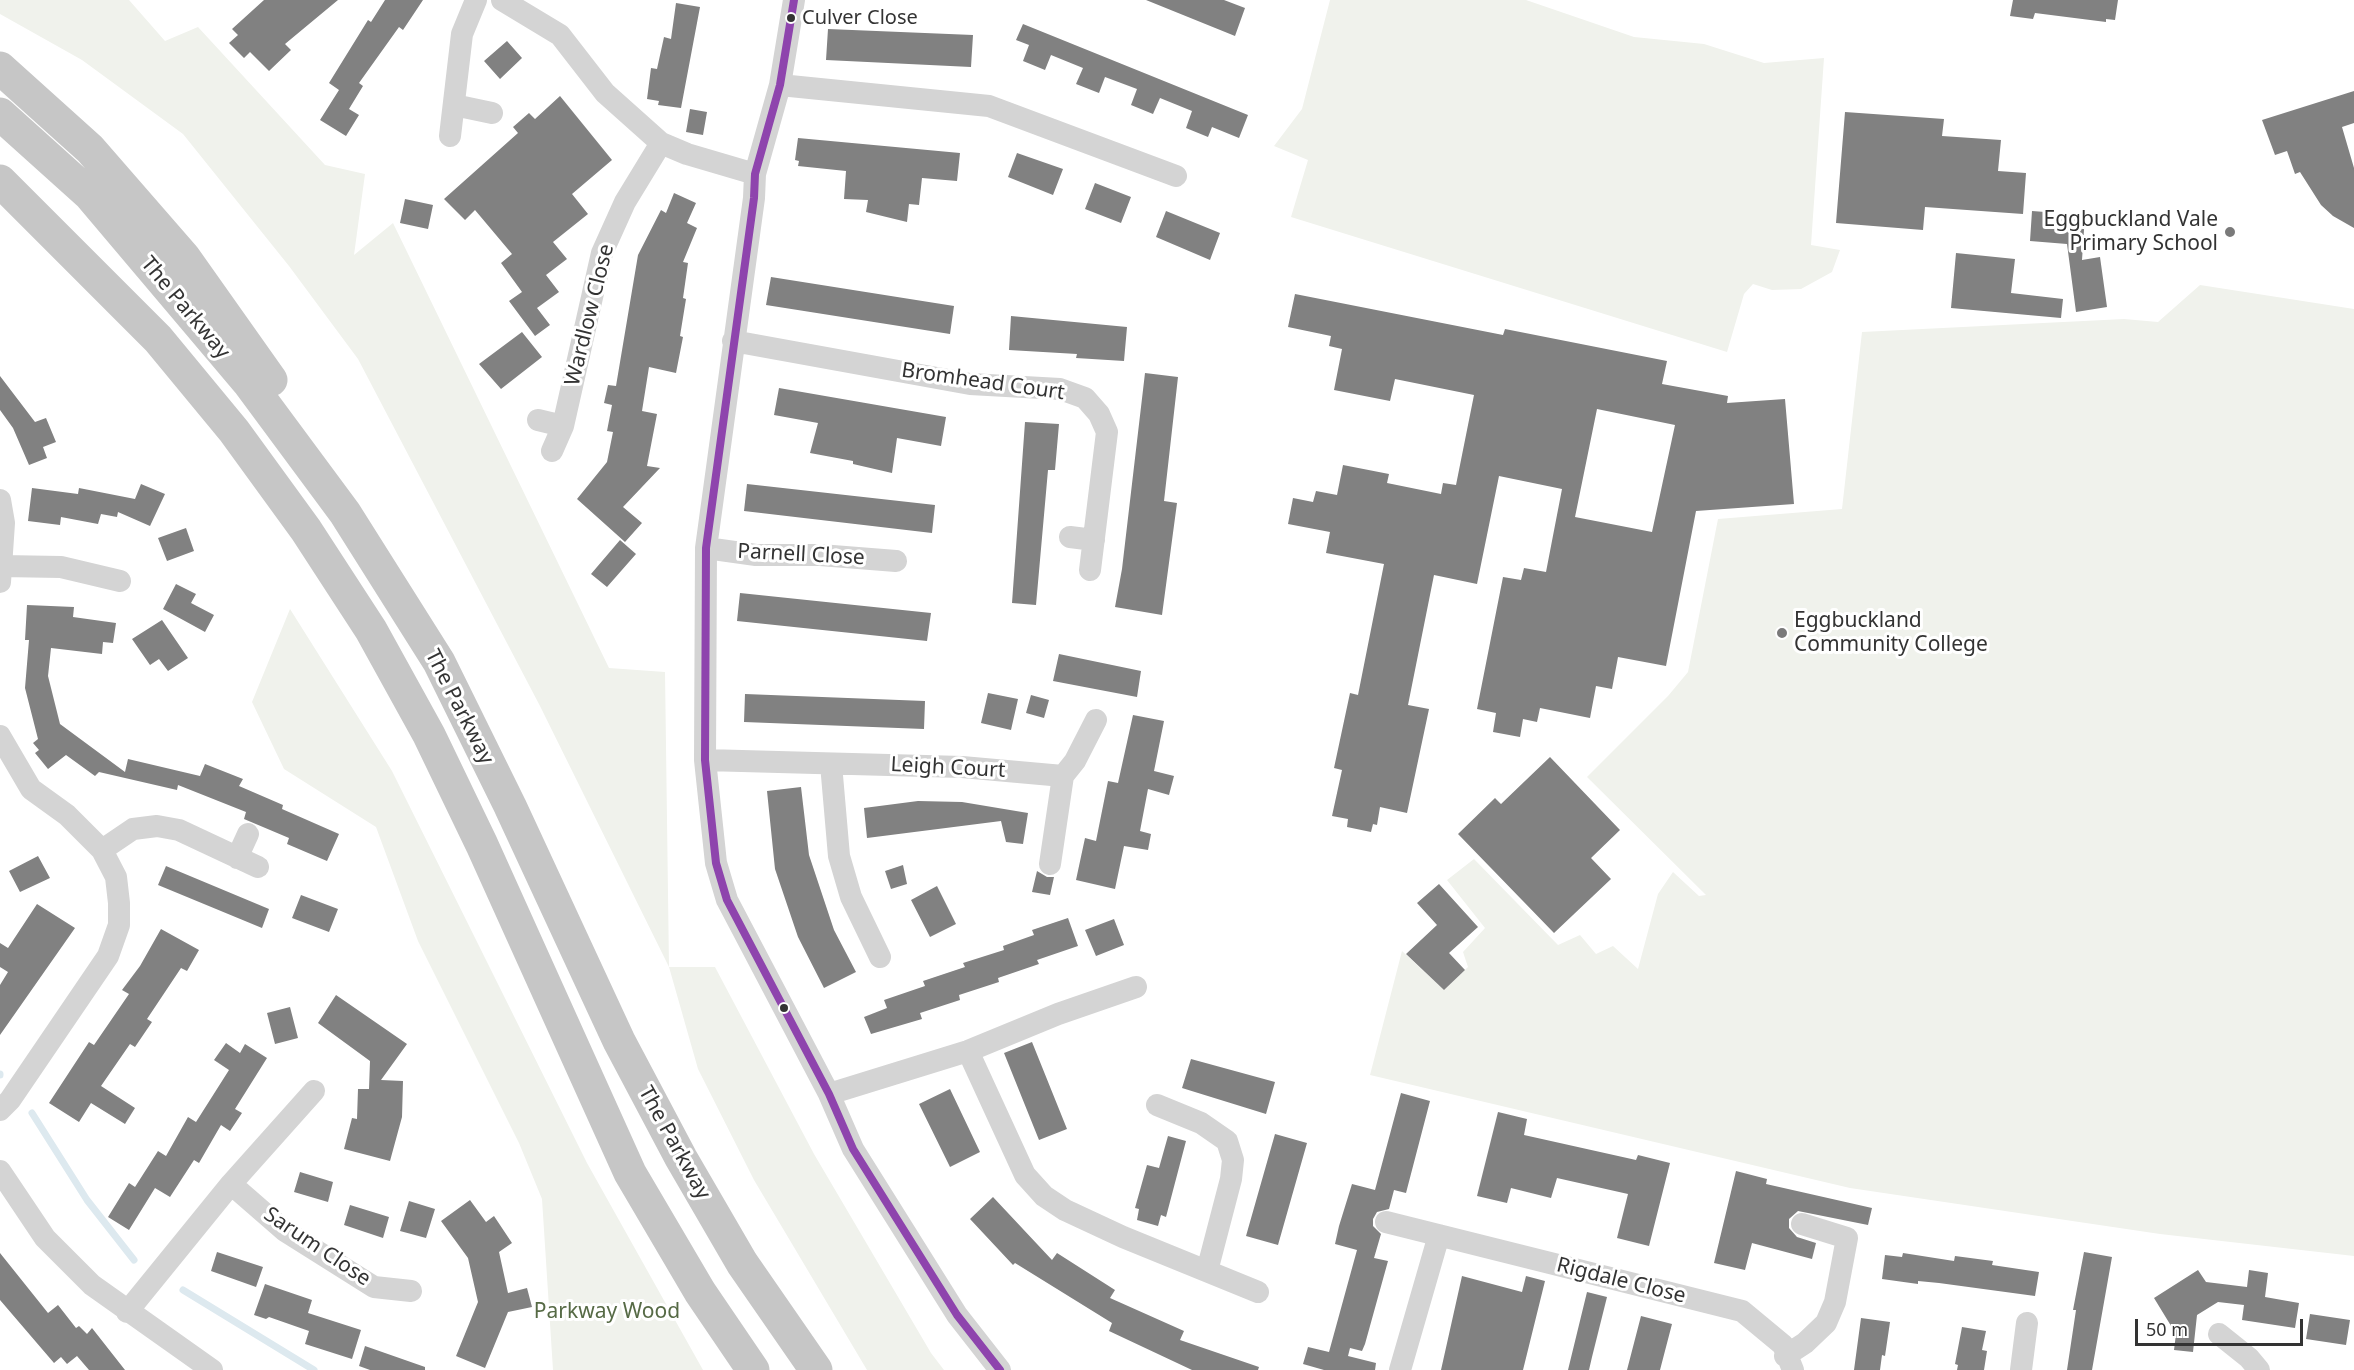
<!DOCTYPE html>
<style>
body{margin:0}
#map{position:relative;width:2354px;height:1370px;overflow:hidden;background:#fff;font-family:"Noto Sans",sans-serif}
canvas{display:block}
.scale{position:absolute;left:2135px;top:1319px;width:168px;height:27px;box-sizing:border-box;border:3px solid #333;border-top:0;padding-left:8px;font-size:18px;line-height:21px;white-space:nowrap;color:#333;-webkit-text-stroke:4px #fff;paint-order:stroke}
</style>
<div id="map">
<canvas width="2354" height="1370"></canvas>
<div class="scale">50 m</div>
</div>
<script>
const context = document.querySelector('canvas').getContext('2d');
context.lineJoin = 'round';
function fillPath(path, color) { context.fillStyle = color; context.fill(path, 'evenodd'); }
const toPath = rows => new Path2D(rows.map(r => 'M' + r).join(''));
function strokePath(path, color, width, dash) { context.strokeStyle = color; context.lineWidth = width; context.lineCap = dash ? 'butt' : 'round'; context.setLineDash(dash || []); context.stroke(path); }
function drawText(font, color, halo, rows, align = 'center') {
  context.font = font + ' "Noto Sans",sans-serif'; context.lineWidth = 6; context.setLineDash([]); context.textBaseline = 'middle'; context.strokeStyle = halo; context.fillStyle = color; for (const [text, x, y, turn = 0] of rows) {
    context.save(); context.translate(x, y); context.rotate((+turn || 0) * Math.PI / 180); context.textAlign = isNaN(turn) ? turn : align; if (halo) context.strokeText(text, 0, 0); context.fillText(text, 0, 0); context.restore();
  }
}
fillPath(toPath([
 [0,0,129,0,165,41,198,27,325,165,365,174,354,255,393,223,609,668,665,672,669,967,715,967,814,1154,931,1353,944,1370,867,1370,754,1180,698,1069,669,967,540,706,358,359,289,266,183,134,82,60,0,14],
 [1330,0,1526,0,1634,37,1704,44,1764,63,1824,58,1811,245,1840,250,1832,272,1801,289,1772,290,1753,284,1744,294,1727,352,1291,217,1308,160,1274,146,1302,109],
 [2200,285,2354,309,2354,1256,2160,1234,1850,1188,1370,1075,1402,951,1444,990,1468,967,1463,952,1485,928,1447,880,1474,859,1558,945,1580,935,1596,954,1613,946,1638,969,1658,894,1673,872,1699,896,1706,895,1587,777,1668,696,1688,672,1718,519,1842,509,1862,332,2124,319,2158,322],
 [290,609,392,771,587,1163,703,1370,553,1370,542,1199,519,1143,418,941,376,827,284,769,252,702]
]), '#f0f2ec');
strokePath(toPath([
 [0,1074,0,1075],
 [32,1113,87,1200,134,1260],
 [183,1290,314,1370]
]), '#dde9ef', 7);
fillPath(toPath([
 [264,0,338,0,285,44,291,50,269,71,250,52,244,58,229,43,238,35,232,29],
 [385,0,423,0,403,30,399,27,359,83,363,86,349,109,359,115,346,136,320,120,339,90,329,83,368,20,371,22],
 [1146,0,1224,0,1245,8,1235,36],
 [2013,0,2118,0,2115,20,2106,19,2106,22,2035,13,2033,19,2010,16],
 [676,3,700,7,681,108,658,105,659,101,647,99,651,68,657,69,664,37,671,39],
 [1023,24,1248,115,1239,138,1212,127,1208,137,1186,128,1192,111,1160,98,1153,114,1131,105,1137,89,1105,77,1099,93,1076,84,1083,68,1051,55,1045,70,1023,61,1029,45,1016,40],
 [828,29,973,35,971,67,826,60],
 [507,41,522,58,500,79,484,61],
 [2354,91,2354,123,2342,127,2354,168,2354,228,2333,216,2321,205,2300,172,2295,174,2287,151,2275,155,2262,120],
 [560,96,612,160,572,194,588,214,553,242,567,259,546,275,559,292,537,308,550,325,535,336,509,301,522,292,501,263,512,254,475,210,465,220,444,199,518,133,513,127,529,113,535,119],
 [690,109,707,112,703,135,686,132],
 [1845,112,1944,119,1942,136,2001,140,1998,171,2026,173,2023,214,1925,207,1923,230,1836,223],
 [798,138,960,153,957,181,922,178,919,205,909,204,907,222,866,212,868,200,844,199,846,171,798,166,799,161,795,160],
 [1017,153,1063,169,1053,195,1008,177],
 [1095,183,1131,197,1121,223,1085,209],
 [674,193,696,203,687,223,697,228,683,262,688,263,683,298,686,299,680,336,683,337,676,373,649,367,642,411,657,414,647,466,660,468,623,507,642,523,625,542,577,499,607,462,613,432,607,431,612,405,604,403,608,385,616,386,638,255,661,210,666,213],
 [405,199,433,205,428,229,400,223],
 [1166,211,1220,233,1210,260,1156,237],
 [2032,211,2085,215,2082,260,2100,257,2107,307,2076,312,2067,244,2030,241],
 [1956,253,2015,259,2011,293,2063,299,2061,318,1951,308],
 [771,277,954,306,950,334,766,305],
 [1295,294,1503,335,1505,329,1667,361,1662,384,1728,396,1727,403,1785,399,1794,504,1696,511,1666,666,1618,657,1612,689,1596,686,1590,718,1540,708,1537,722,1523,719,1520,737,1493,732,1496,713,1477,709,1503,577,1521,580,1524,568,1546,572,1562,489,1499,476,1477,584,1434,575,1408,705,1429,709,1407,813,1380,807,1377,825,1373,824,1371,832,1347,827,1348,819,1332,816,1342,770,1334,768,1350,693,1358,695,1384,564,1326,553,1330,532,1288,524,1293,498,1313,502,1316,491,1337,495,1343,465,1389,474,1387,483,1441,494,1443,483,1456,485,1474,395,1395,379,1390,401,1334,390,1342,349,1329,346,1331,336,1288,327],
 [1597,409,1675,425,1652,532,1575,517],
 [1011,316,1127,327,1124,361,1076,358,1077,354,1009,350],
 [522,332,542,357,501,389,479,364],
 [1145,373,1178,377,1164,501,1177,503,1162,615,1115,607,1122,569],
 [0,376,35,422,46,418,56,442,43,447,47,458,29,465,13,428,0,410],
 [779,388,946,417,941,446,897,438,892,473,853,464,853,461,810,453,818,423,774,415],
 [1025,422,1059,424,1055,470,1048,470,1036,605,1012,603],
 [141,484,165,494,150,526,118,512,117,517,101,514,98,524,61,517,60,525,28,521,32,488,78,494,79,488,135,499],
 [747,484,935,505,932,533,744,511],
 [186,528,194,551,167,561,158,538],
 [620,540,636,554,607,587,591,574],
 [176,584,196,594,191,603,214,615,205,632,163,609],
 [740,593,931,613,927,641,737,621],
 [27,605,74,607,73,617,116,623,113,643,103,642,102,654,51,648,48,676,60,724,125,772,128,759,200,776,205,764,243,779,239,786,283,805,282,809,339,834,327,861,287,844,289,838,244,819,246,812,178,785,177,790,99,772,95,776,66,755,48,769,35,753,39,750,33,743,38,739,25,688,29,640,25,640],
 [162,620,188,658,168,671,159,659,150,665,132,639],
 [1059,654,1141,671,1137,697,1053,681],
 [988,693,1018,699,1011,730,981,723],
 [745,694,925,701,924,729,744,722],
 [1031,695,1049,700,1044,718,1026,713],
 [1133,715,1164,721,1154,771,1174,776,1169,795,1148,789,1140,831,1151,834,1148,850,1124,846,1115,889,1076,880,1085,838,1096,841,1108,781,1118,783],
 [1550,757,1620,830,1591,858,1611,879,1554,933,1458,834,1495,798,1501,804],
 [801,787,809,855,834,930,856,972,824,988,798,937,775,869,767,791],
 [918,801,962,802,1028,813,1023,844,1006,842,1001,821,867,838,864,808],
 [38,856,50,878,20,892,9,871],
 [903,865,907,884,891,889,885,871],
 [166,866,269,909,262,928,158,885],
 [1037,871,1047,877,1054,877,1050,895,1032,892],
 [1439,884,1478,927,1449,953,1465,970,1444,990,1406,954,1437,925,1417,903],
 [937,886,956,924,930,937,911,900],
 [301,895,338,909,329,932,292,918],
 [37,904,75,928,0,1035,0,985,8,972,0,967,0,943,8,948],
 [1068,918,1078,946,1037,960,1039,964,998,978,999,982,959,995,960,1000,920,1013,922,1019,871,1034,864,1017,887,1008,884,1000,925,986,923,981,965,967,963,963,1004,950,1003,946,1034,935,1032,930],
 [1114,919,1124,945,1096,956,1085,930],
 [161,929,199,950,187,971,181,968,147,1019,152,1022,135,1047,130,1044,101,1086,135,1108,125,1124,91,1103,79,1122,49,1103,89,1042,94,1045,129,994,122,990,140,966],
 [336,995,407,1044,381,1080,403,1081,402,1117,390,1161,344,1149,352,1118,357,1119,358,1089,369,1089,370,1061,318,1023],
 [290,1007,298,1038,275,1044,267,1013],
 [1032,1042,1067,1129,1039,1140,1004,1053],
 [226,1043,240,1053,245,1044,267,1058,235,1109,242,1113,230,1131,221,1125,199,1163,194,1160,170,1197,155,1188,129,1230,108,1217,129,1183,135,1187,158,1151,166,1156,188,1117,196,1122,229,1070,214,1060],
 [1191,1059,1275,1082,1266,1114,1182,1088],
 [950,1089,980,1152,950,1167,919,1104],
 [1401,1093,1430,1101,1406,1193,1394,1190,1389,1209,1377,1212,1373,1219,1373,1226,1381,1234,1374,1258,1388,1261,1365,1344,1362,1351,1350,1348,1348,1356,1376,1363,1375,1370,1324,1370,1303,1364,1308,1347,1329,1352,1357,1250,1335,1244,1339,1226,1352,1184,1375,1190],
 [1498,1112,1527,1119,1524,1135,1636,1160,1638,1155,1670,1163,1649,1246,1617,1238,1628,1194,1557,1178,1551,1198,1511,1188,1507,1203,1477,1196],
 [1275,1134,1307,1143,1278,1245,1246,1236],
 [1168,1136,1186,1141,1166,1217,1161,1215,1158,1226,1137,1220,1139,1209,1135,1208,1147,1165,1159,1168],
 [1736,1171,1767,1179,1766,1184,1872,1208,1868,1225,1798,1211,1789,1219,1789,1228,1797,1237,1816,1243,1812,1259,1752,1243,1745,1270,1714,1263],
 [300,1172,333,1182,328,1202,294,1192],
 [993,1197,1052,1260,1057,1253,1115,1290,1110,1298,1184,1331,1180,1340,1259,1367,1258,1370,1192,1370,1109,1331,1112,1323,1015,1263,1013,1265,970,1219],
 [470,1200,486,1222,494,1216,512,1243,499,1252,508,1293,527,1288,532,1307,508,1312,485,1368,456,1356,478,1302,468,1258,441,1221],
 [409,1201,435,1209,426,1238,400,1231],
 [350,1205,389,1217,383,1238,344,1225],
 [217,1252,263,1267,256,1287,211,1271],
 [2084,1252,2112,1257,2092,1370,2067,1370,2076,1310,2073,1310],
 [0,1253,48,1313,58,1305,76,1328,79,1326,87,1334,92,1328,125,1370,89,1370,77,1356,67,1364,61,1357,54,1363,0,1300],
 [1903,1253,1954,1261,1955,1256,1993,1261,1992,1265,2039,1272,2035,1296,1939,1283,1918,1281,1918,1284,1882,1279,1885,1255,1902,1257],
 [2198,1270,2206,1282,2247,1287,2249,1270,2268,1273,2265,1297,2299,1303,2295,1328,2242,1320,2244,1305,2218,1302,2197,1315,2193,1352,2174,1350,2176,1334,2154,1298],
 [1462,1276,1522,1292,1526,1276,1545,1281,1523,1370,1441,1370],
 [265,1284,312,1300,308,1313,361,1330,352,1359,305,1344,309,1331,269,1317,266,1319,254,1315],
 [1587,1292,1607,1297,1592,1357,1589,1370,1568,1370],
 [2310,1314,2350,1320,2346,1345,2306,1339],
 [1641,1316,1672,1324,1660,1370,1627,1370],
 [1861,1318,1890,1322,1885,1356,1882,1355,1880,1370,1854,1370],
 [1962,1327,1986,1331,1982,1350,1987,1351,1984,1370,1957,1370,1958,1365,1955,1364],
 [365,1346,425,1367,425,1370,370,1370,359,1366]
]), '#818181');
strokePath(toPath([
 [502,0,560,35,605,93,661,143,687,154,755,174],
 [794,0,780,85,755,174,754,198,706,548,705,760,716,863,727,900,829,1094,853,1149,957,1315,1000,1370],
 [780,85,989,106,1176,176],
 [454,105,492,113],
 [450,136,462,34,476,0],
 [733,341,970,384,1060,389,1085,398,1099,414,1107,432,1090,570],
 [538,420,563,426],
 [552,451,563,426,602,253,625,202,661,143],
 [0,500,4,523,0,582],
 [1070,537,1094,540],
 [706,548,756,555,820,555,896,561],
 [2,566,61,567,120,581],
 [0,736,31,789,67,815,102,850,116,877,119,903,119,925,108,956,10,1100,0,1110],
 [705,760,962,767,1063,776],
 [831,764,839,856,851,897,880,957],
 [102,850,133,829,157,826,179,830,258,867],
 [237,858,248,834],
 [1050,864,1063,776,1075,761,1096,720],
 [968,1051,1025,1175,1044,1196,1065,1210,1123,1237,1258,1292],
 [829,1094,968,1051,1058,1014,1136,987],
 [1157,1105,1201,1123,1227,1141,1233,1160,1231,1179,1207,1271],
 [0,1171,45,1238,92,1285,212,1370],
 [231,1184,285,1231,374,1287,411,1291],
 [1386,1222,1742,1311,1783,1345,1793,1370],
 [127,1312,231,1184,314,1091],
 [2219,1334,2249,1358,2259,1370],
 [1785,1356,1805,1343,1826,1323,1835,1302,1847,1238,1802,1224],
 [1400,1370,1439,1235],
 [2021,1370,2027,1323]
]), '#d4d4d4', 22);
strokePath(toPath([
 [0,68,90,149,184,257,271,380],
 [0,114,90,195,248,382,345,513,439,662,510,806,619,1041,681,1158,742,1263,816,1370],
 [0,181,158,339,234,431,306,530,371,630,429,735,482,845,630,1173,700,1292,753,1370]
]), '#c6c6c6', 33);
strokePath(toPath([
 [794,0,780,85,755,174,754,198,706,548,705,760,716,863,727,900,829,1094,853,1149,957,1315,1000,1370]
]), '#8e44ad', 8);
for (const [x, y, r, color] of [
 [791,18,5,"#333"],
 [2230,232,6,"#7a7a7a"],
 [1782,633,6,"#7a7a7a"],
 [784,1008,5,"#333"]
]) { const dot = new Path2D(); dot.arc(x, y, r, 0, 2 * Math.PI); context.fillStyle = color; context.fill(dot); strokePath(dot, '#fff', 2); }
drawText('20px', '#333', '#fff', [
 ["Culver Close",802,18]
], 'left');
drawText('21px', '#333', '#fff', [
 ["Eggbuckland Vale",2218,220],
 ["Primary School",2218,244],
 ["Eggbuckland",1794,621,"left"],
 ["Community College",1794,645,"left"]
], 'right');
drawText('21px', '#333', '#fff', [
 ["The Parkway",185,308,50],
 ["Wardlow Close",590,315,-76],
 ["Bromhead Court",983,382,8],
 ["Parnell Close",801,555,3],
 ["The Parkway",459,707,63],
 ["Leigh Court",948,768,3],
 ["The Parkway",674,1143,61],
 ["Sarum Close",317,1247,34],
 ["Rigdale Close",1621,1281,14]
]);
drawText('21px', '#566a45', '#fff', [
 ["Parkway Wood",607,1312]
]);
</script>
